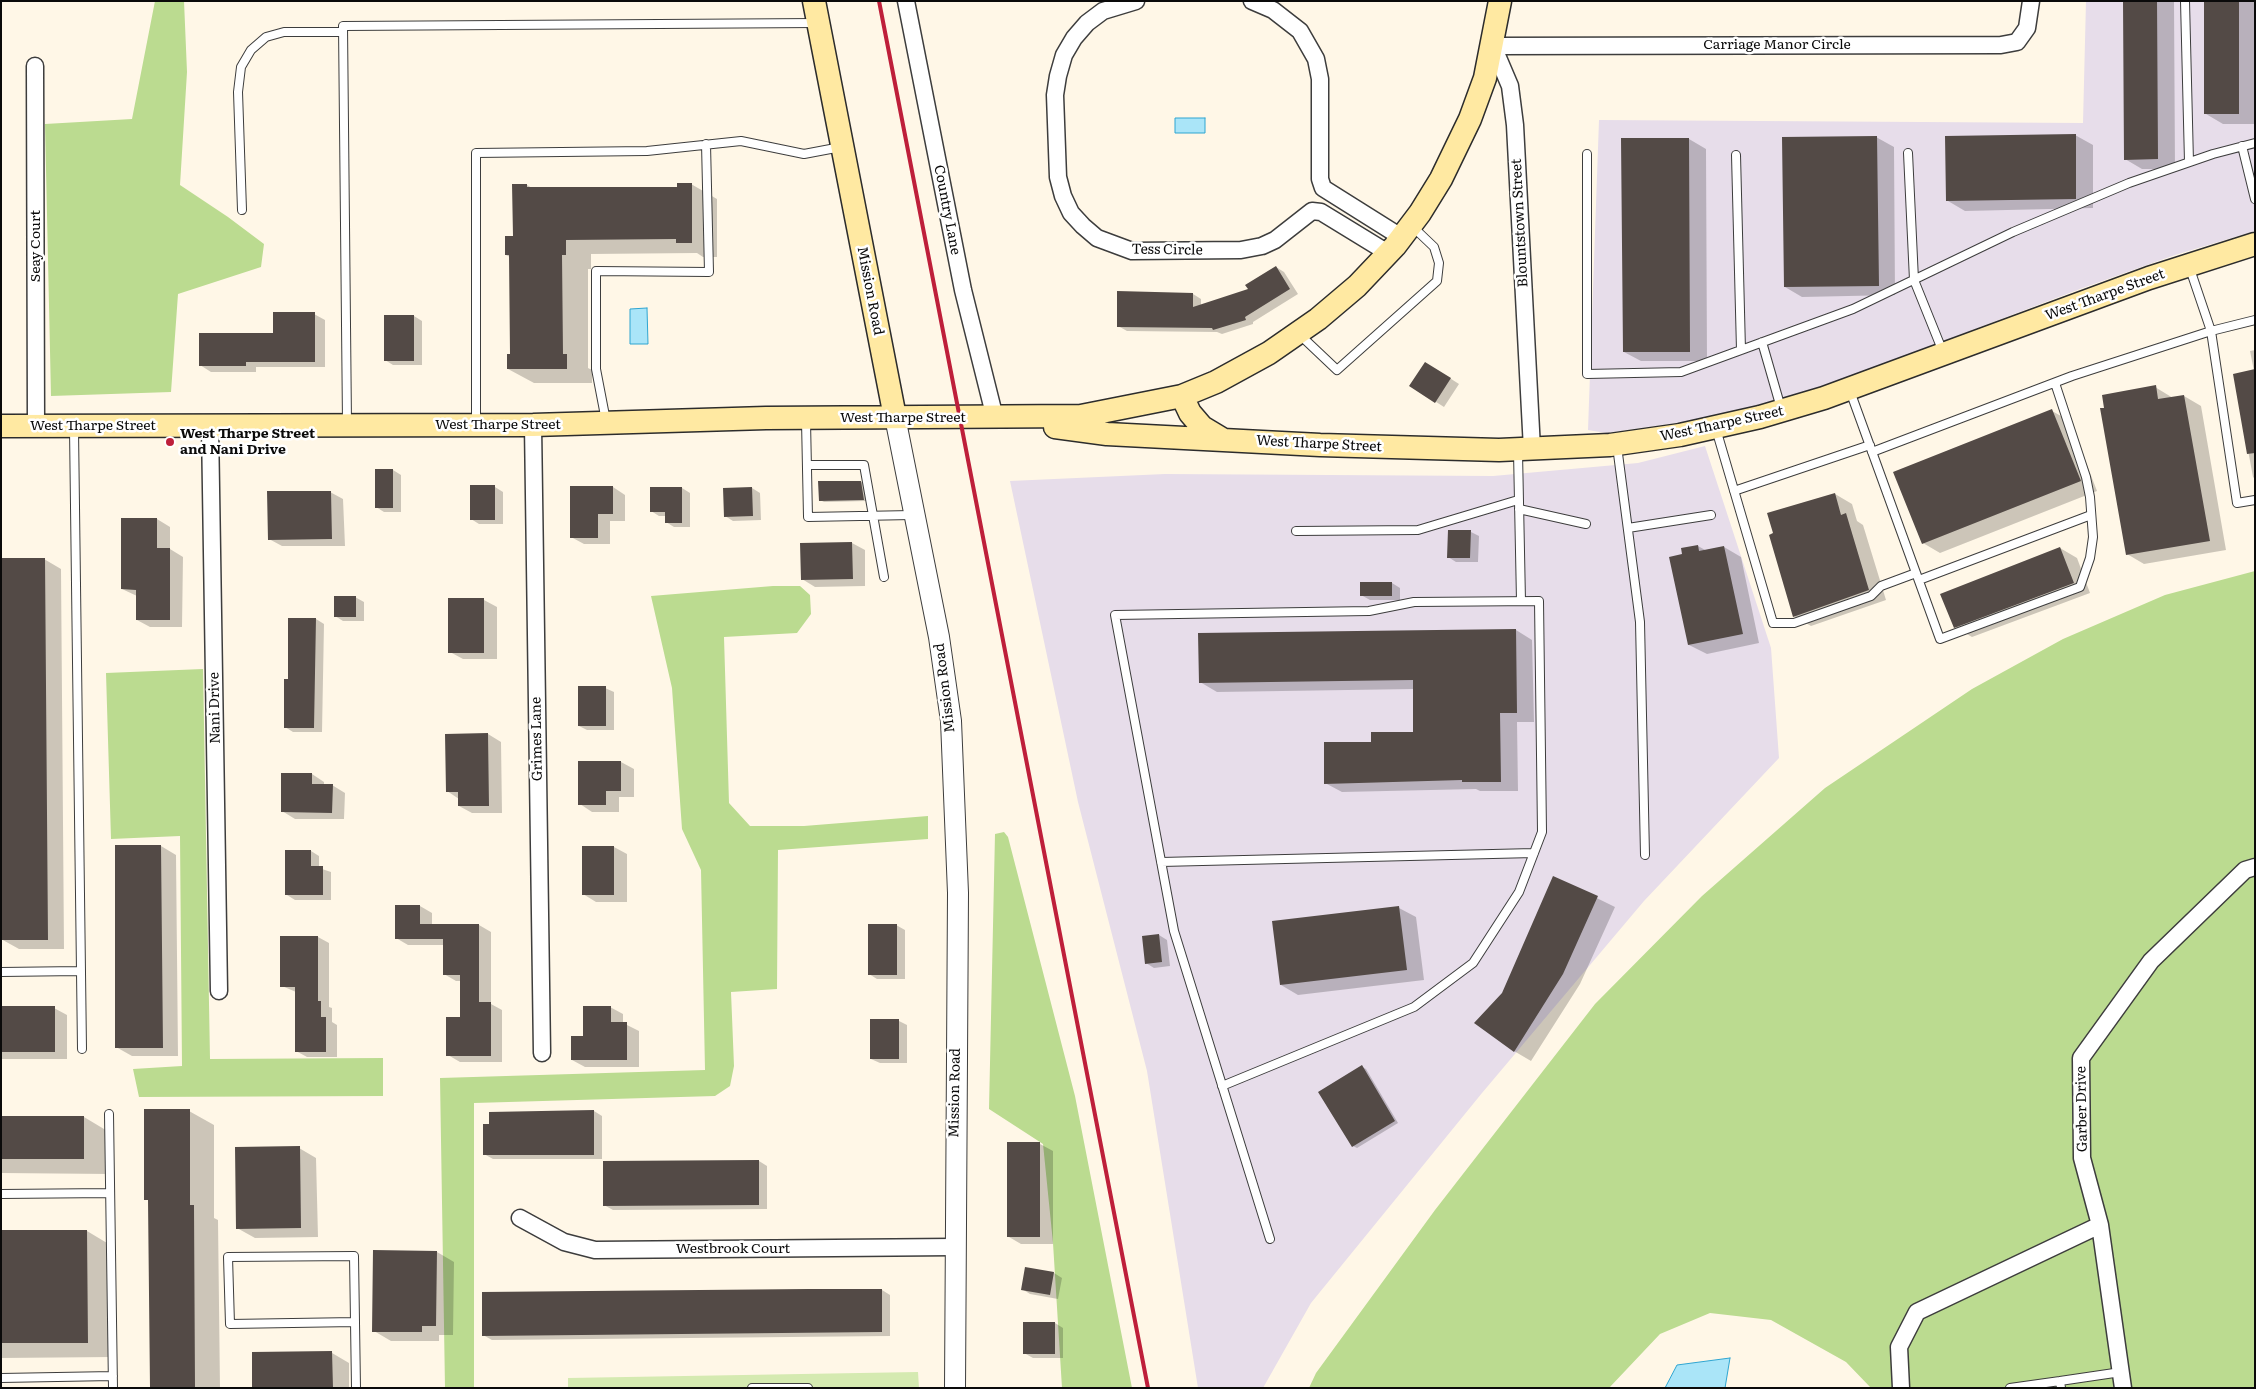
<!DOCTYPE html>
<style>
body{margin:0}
#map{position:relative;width:2256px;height:1389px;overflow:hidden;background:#fff7e7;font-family:Literata,serif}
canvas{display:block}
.frame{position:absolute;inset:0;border:2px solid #0a0a0a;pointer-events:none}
</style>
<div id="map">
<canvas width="2256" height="1389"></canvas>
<div class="frame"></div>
</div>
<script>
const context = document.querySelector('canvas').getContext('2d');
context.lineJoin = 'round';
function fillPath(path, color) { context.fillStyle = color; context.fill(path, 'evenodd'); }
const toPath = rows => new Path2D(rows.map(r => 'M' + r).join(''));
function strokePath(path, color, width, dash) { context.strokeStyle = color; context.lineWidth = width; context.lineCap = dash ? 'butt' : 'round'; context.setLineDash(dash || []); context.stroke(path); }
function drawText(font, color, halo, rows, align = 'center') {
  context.font = font + ' Literata,serif'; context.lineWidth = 5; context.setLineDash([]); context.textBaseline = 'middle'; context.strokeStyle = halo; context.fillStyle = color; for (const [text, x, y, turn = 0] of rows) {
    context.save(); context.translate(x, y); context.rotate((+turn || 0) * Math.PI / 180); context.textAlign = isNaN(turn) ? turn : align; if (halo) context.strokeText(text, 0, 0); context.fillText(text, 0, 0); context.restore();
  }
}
fillPath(toPath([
 [2086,1,2255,1,2255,231,2175,255,2080,289,1825,386,1732,415,1606,433,1588,430,1599,120,2083,123],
 [1705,446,1771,648,1779,758,1644,901,1482,1093,1311,1303,1263,1388,1198,1388,1147,1071,1078,802,1010,481,1165,474,1493,476,1638,463]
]), '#e7ddea');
fillPath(toPath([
 [918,1372,919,1388,568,1388,568,1378]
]), '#d5eab1');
fillPath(toPath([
 [155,1,184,1,187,72,180,185,228,217,264,244,261,267,178,294,171,392,51,396,45,124,132,119],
 [2255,571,2255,1388,1871,1388,1846,1362,1771,1320,1710,1313,1660,1334,1609,1388,1309,1388,1316,1373,1435,1210,1595,1004,1702,896,1825,788,1972,689,2063,639,2165,595],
 [773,586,800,586,810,595,811,614,797,633,724,637,729,803,750,826,804,826,928,816,928,839,778,850,777,989,731,992,734,1066,730,1086,715,1096,474,1103,474,1388,445,1388,440,1078,705,1070,701,870,682,829,672,688,651,596],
 [203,669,210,1059,383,1058,383,1096,139,1097,133,1069,182,1066,180,836,111,839,106,673],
 [1004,832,1008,837,1075,1096,1132,1388,1062,1388,1053,1243,1043,1144,989,1109,995,834]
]), '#bbdb90');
const water = toPath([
 [1205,118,1205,133,1175,133,1175,118,1205,118],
 [647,308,648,344,630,344,630,309,647,308],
 [1730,1358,1725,1388,1665,1388,1677,1365,1730,1358]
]);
fillPath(water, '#aae5f8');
strokePath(water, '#2fa5d1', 1);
fillPath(toPath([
 [2124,1,2174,1,2175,169,2142,169,2125,159],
 [2205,1,2255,1,2255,124,2223,124,2206,114],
 [2075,135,2093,145,2093,208,1965,211,1948,201],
 [1876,137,1894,147,1895,295,1802,297,1785,287],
 [1689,139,1706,149,1707,361,1641,361,1624,352],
 [691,184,717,199,717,257,703,257,697,253,591,254,591,269,588,269,588,368,592,370,592,383,534,383,508,369,511,355,510,257,506,255,514,238,514,185,527,185,532,188,678,188],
 [1276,267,1284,272,1298,294,1253,322,1253,324,1222,334,1217,332,1127,331,1118,326,1193,294,1201,299,1201,306,1250,290],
 [314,314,325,320,325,367,256,367,256,372,211,372,200,365,274,334],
 [414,316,422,321,422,365,393,365,385,360],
 [2255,350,2255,479,2253,477,2234,375,2254,371,2250,351],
 [1434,368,1459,384,1444,407,1411,386],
 [2155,387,2173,398,2184,396,2201,406,2226,550,2144,564,2127,554],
 [2052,411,2070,421,2097,491,1940,553,1923,543],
 [393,470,401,475,401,512,384,512,376,507],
 [861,482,865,484,867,501,824,502,820,500],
 [495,487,503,492,503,524,479,524,471,519],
 [613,487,625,495,625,521,610,521,610,544,584,544,571,537],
 [682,488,690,493,690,527,674,527,666,522,666,516,659,516,651,511],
 [752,488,760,493,761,520,733,521,725,516],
 [330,492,343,499,345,546,282,546,269,539],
 [1835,494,1852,504,1857,521,1863,525,1886,600,1811,626,1794,616],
 [123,519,157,519,170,527,170,549,183,557,182,627,150,627,137,620,137,596,122,589],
 [1471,532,1479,536,1478,562,1456,562,1448,557],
 [852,543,865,550,865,586,815,587,802,579],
 [1698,546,1707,551,1724,547,1741,557,1759,643,1707,654,1689,645,1683,555],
 [2060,548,2077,558,2090,593,1972,637,1955,627],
 [44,559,61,569,64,949,19,949,1,939],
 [1392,583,1400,588,1400,600,1370,600,1361,595],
 [355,597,364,602,364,621,343,621,335,616],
 [450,600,484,600,497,607,497,659,463,659,450,652],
 [316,619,324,624,322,732,293,732,285,727,290,681],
 [1516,630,1532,640,1534,722,1517,722,1518,791,1480,791,1476,789,1342,792,1325,783,1372,743,1414,733,1414,689,1217,692,1200,682],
 [605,688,614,692,614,730,587,730,579,726],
 [488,734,501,742,502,813,472,813,459,806,459,799,447,791],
 [580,762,621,762,634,769,634,797,619,797,619,812,592,812,580,804],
 [312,774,324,782,324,785,332,785,345,793,344,819,295,819,282,811],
 [161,846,176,855,178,1056,132,1056,116,1047],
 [614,847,627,854,627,902,596,902,583,894],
 [287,851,311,851,319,856,319,868,331,872,331,900,295,900,287,895],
 [1554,877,1615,907,1580,984,1531,1061,1514,1051,1503,993],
 [396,906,420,906,432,913,432,925,479,925,491,932,491,1004,502,1010,502,1062,460,1062,448,1055,461,1018,461,981,456,981,444,974,444,945,408,945,396,938],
 [1399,908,1416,917,1424,980,1298,995,1281,985],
 [896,925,905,930,905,979,877,979,869,974],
 [1159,935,1167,940,1170,966,1154,968,1146,963],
 [318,937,329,943,329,1007,332,1008,332,1022,337,1025,337,1057,307,1057,296,1051,296,992,282,986],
 [610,1007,623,1014,623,1023,639,1031,639,1067,585,1067,572,1060,585,1037],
 [1,1008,54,1008,67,1015,67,1059,1,1059],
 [871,1021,899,1021,907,1025,907,1063,880,1063,871,1059],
 [1362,1067,1366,1069,1398,1123,1357,1148,1353,1146],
 [189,1111,214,1125,214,1218,218,1220,220,1388,151,1388,150,1201,146,1199],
 [594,1111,602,1116,602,1159,493,1159,484,1154],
 [1,1116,84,1117,109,1132,109,1174,1,1173],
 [1040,1144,1053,1151,1053,1244,1021,1244,1009,1237],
 [299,1148,316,1158,318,1237,255,1238,237,1228],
 [759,1161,767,1166,767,1209,613,1210,604,1205,604,1162],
 [1,1231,87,1231,112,1246,113,1357,1,1358],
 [437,1252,454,1262,453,1335,439,1335,439,1341,391,1341,374,1331],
 [1026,1268,1054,1273,1062,1278,1058,1299,1030,1294,1022,1289],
 [882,1290,890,1295,890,1336,492,1340,483,1335],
 [1055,1323,1063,1328,1063,1358,1033,1358,1024,1353],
 [332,1353,349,1363,349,1388,253,1388]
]), '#0003');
fillPath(toPath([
 [2123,1,2157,1,2158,159,2124,160],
 [2204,1,2239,1,2239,114,2204,114],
 [2076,134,2076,199,1946,201,1945,136],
 [1877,136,1879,286,1784,287,1782,137],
 [1621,138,1689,138,1690,352,1623,352],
 [677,183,692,183,692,243,676,243,676,239,566,240,566,255,562,255,563,354,567,354,567,369,507,369,507,354,510,354,509,255,505,255,505,236,513,236,512,184,527,184,527,187,677,187],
 [1276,266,1290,289,1245,317,1246,320,1213,330,1212,328,1117,327,1117,291,1193,293,1193,307,1248,289,1245,285],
 [273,312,315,312,315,362,246,362,246,366,199,366,199,333,273,333],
 [384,315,414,315,414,361,384,361],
 [1425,362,1451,378,1435,403,1409,386],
 [2255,369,2255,453,2247,454,2233,374],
 [2156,385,2158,399,2184,395,2210,541,2126,555,2100,408,2104,408,2102,395],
 [2052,409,2081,481,1922,544,1893,472],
 [375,469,393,469,393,508,375,508],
 [818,481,861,481,864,500,819,501],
 [470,485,495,485,495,520,470,520],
 [570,486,613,486,613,514,598,514,598,538,570,538],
 [650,487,682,487,682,523,665,523,665,512,650,512],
 [752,487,753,516,724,517,723,488],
 [267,491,331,491,332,539,268,540],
 [1835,493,1841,515,1846,513,1869,590,1793,617,1769,535,1773,533,1767,513],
 [121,518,157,518,157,548,170,548,170,620,136,620,136,590,121,589],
 [1448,530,1471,530,1470,558,1447,558],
 [852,542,853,579,801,580,800,543],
 [1698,545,1699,551,1724,546,1743,634,1688,645,1669,557,1682,554,1681,548],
 [2060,547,2074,583,1954,628,1940,594],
 [1,558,45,558,48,940,1,940],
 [1360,582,1392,582,1392,596,1360,596],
 [334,596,356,596,356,617,334,617],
 [448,598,484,598,484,653,448,653],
 [288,618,316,618,314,728,284,728,284,679,288,679],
 [1516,629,1517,713,1500,713,1501,782,1462,782,1462,780,1324,784,1324,742,1371,742,1371,732,1413,732,1413,680,1199,683,1198,633],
 [578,686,606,686,606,726,578,726],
 [488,733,489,806,458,806,458,792,446,792,445,734],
 [578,761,621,761,621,791,606,791,606,805,578,805],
 [281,773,312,773,312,784,333,784,332,813,281,812],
 [115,845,161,845,163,1048,115,1048],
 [582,846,614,846,614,895,582,895],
 [285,850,311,850,311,866,323,866,323,895,285,895],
 [1553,876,1598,896,1563,974,1514,1052,1474,1023,1502,993],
 [395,905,420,905,420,924,479,924,479,1002,491,1002,491,1056,446,1056,446,1017,460,1017,460,975,443,975,443,939,395,939],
 [1399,906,1407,970,1280,985,1272,921],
 [868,924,897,924,897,975,868,975],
 [1159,934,1162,962,1145,964,1142,936],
 [280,936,318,936,318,1001,321,1001,321,1017,326,1017,326,1052,295,1052,295,987,280,987],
 [1,1006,55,1006,55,1052,1,1052],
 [583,1006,611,1006,611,1022,627,1022,627,1060,571,1060,571,1036,583,1036],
 [870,1019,899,1019,899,1059,870,1059],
 [1362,1065,1395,1121,1352,1147,1318,1092],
 [144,1109,190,1109,190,1205,194,1205,195,1388,150,1388,148,1200,144,1200],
 [594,1110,594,1155,483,1155,483,1124,489,1124,489,1112],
 [1,1116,84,1116,84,1159,1,1159],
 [1007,1142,1040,1142,1040,1237,1007,1237],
 [300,1146,301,1228,236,1229,235,1147],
 [759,1160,759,1205,603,1206,603,1161],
 [1,1230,87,1230,88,1343,1,1343],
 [373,1250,437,1251,436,1326,422,1326,422,1332,372,1332],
 [1025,1267,1054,1272,1050,1295,1021,1290],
 [808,1289,882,1289,882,1332,482,1336,482,1292],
 [1023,1322,1055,1322,1055,1354,1023,1354],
 [332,1351,333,1388,252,1388,252,1352]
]), '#534a46');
const service = toPath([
 [2185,1,2189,162],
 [2242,146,2255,199],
 [1908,153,1914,280,1943,352],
 [1587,154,1587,374,1681,372,1853,309,2013,232,2129,183,2213,154,2255,143],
 [1736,155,1741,350],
 [242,210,238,92,241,67,251,50,266,37,284,32,343,32],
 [2189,266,2211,331,2237,503,2255,500],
 [1299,334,1337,370,1437,281,1439,263,1434,247,1413,227],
 [1762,342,1781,408],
 [1850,391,1940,639,2080,587,2090,558,2093,537,2090,497,2086,477,2055,383],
 [606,421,596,369,596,271,709,272,706,144],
 [806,421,808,517,912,515],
 [347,423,343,26,817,23],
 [476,423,476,153,647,151,741,141,804,154,841,147],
 [74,429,82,1049],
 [1716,429,1773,623,1794,623,1871,596,1881,586,1916,573],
 [1617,446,1640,622,1645,855],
 [1518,452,1521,601],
 [1872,452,2072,376,2211,331,2255,320],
 [807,465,864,465,884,577],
 [1734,491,1870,445],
 [1519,509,1586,524],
 [1628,528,1711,515],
 [1296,531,1418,530,1518,500],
 [1919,580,2091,515],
 [1161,862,1534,853],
 [1,972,80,971],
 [1222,1086,1414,1007,1473,963,1519,892,1542,832,1539,601,1414,602,1369,611,1115,615,1174,931,1270,1239],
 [109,1114,113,1388],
 [1,1194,110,1193],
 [355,1322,230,1324,228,1257,354,1256,356,1388],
 [1,1378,113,1376],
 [2060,1381,2121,1372],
 [752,1388,808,1388],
 [2010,1388,2060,1381,2061,1388]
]);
const minor = toPath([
 [906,1,963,290,995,418],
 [1136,1,1103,11,1087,23,1074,38,1064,55,1058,76,1055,95,1058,177,1063,196,1071,213,1083,226,1097,238,1132,251,1241,250,1262,246,1275,240,1312,211,1321,212,1388,253],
 [1252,1,1273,10,1300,31,1316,59,1320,79,1320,179,1323,188,1401,237],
 [35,66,36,426],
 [533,425,542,1053],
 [210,426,219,991],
 [1532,449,1515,125,1510,86,1493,46,2001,45,2017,42,2027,28,2031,1],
 [520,1218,564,1242,595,1250,954,1247],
 [2100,1225,2123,1388],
 [1901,1388,1899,1347,1917,1312,2100,1225,2082,1158,2081,1058,2151,961,2245,870,2255,867]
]);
const tertiary = toPath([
 [895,417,939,637,951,721,958,893,955,1388]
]);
const secondary = toPath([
 [814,1,895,417],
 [1182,396,1190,413,1202,427,1222,439],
 [1,426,533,425,766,418,1081,416,1182,396,1216,382,1269,353,1318,319,1357,286,1395,246,1420,213,1441,179,1470,119,1485,78,1500,1],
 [1055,427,1107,434,1320,445,1499,450,1610,445,1680,435,1760,417,1824,398,2149,278,2255,244]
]);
strokePath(service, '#3d3d3d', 10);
strokePath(minor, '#3d3d3d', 19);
strokePath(tertiary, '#3d3d3d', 22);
strokePath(secondary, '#2c2c2c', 25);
strokePath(service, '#fff', 8);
strokePath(minor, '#fff', 16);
strokePath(tertiary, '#fff', 20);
strokePath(secondary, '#ffe9a2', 22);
strokePath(toPath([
 [879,1,1148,1388]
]), '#be1f3a', 4);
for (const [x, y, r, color] of [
 [170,442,5,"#be1f3a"]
]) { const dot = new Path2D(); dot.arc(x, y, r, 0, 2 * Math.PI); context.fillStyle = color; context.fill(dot); strokePath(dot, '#fff', 2); }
drawText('14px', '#0a0a0a', '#fff', [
 ["Carriage Manor Circle",1777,45],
 ["Country Lane",947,210,79],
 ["Blountstown Street",1520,223,-93],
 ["Seay Court",36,246,-90],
 ["Tess Circle",1167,250,1],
 ["Mission Road",870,291,79],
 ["West Tharpe Street",2105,295,-20],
 ["West Tharpe Street",903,418],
 ["West Tharpe Street",1722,424,-12],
 ["West Tharpe Street",498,425],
 ["West Tharpe Street",93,426],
 ["West Tharpe Street",1319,444,3],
 ["Mission Road",945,688,-97],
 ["Nani Drive",215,708,-91],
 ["Grimes Lane",537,739,-91],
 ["Mission Road",955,1093,-89],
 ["Garber Drive",2082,1109,-91],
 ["Westbrook Court",733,1249]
]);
drawText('bold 14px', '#0a0a0a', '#fff', [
 ["West Tharpe Street",180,434],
 ["and Nani Drive",180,450]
], 'left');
</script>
